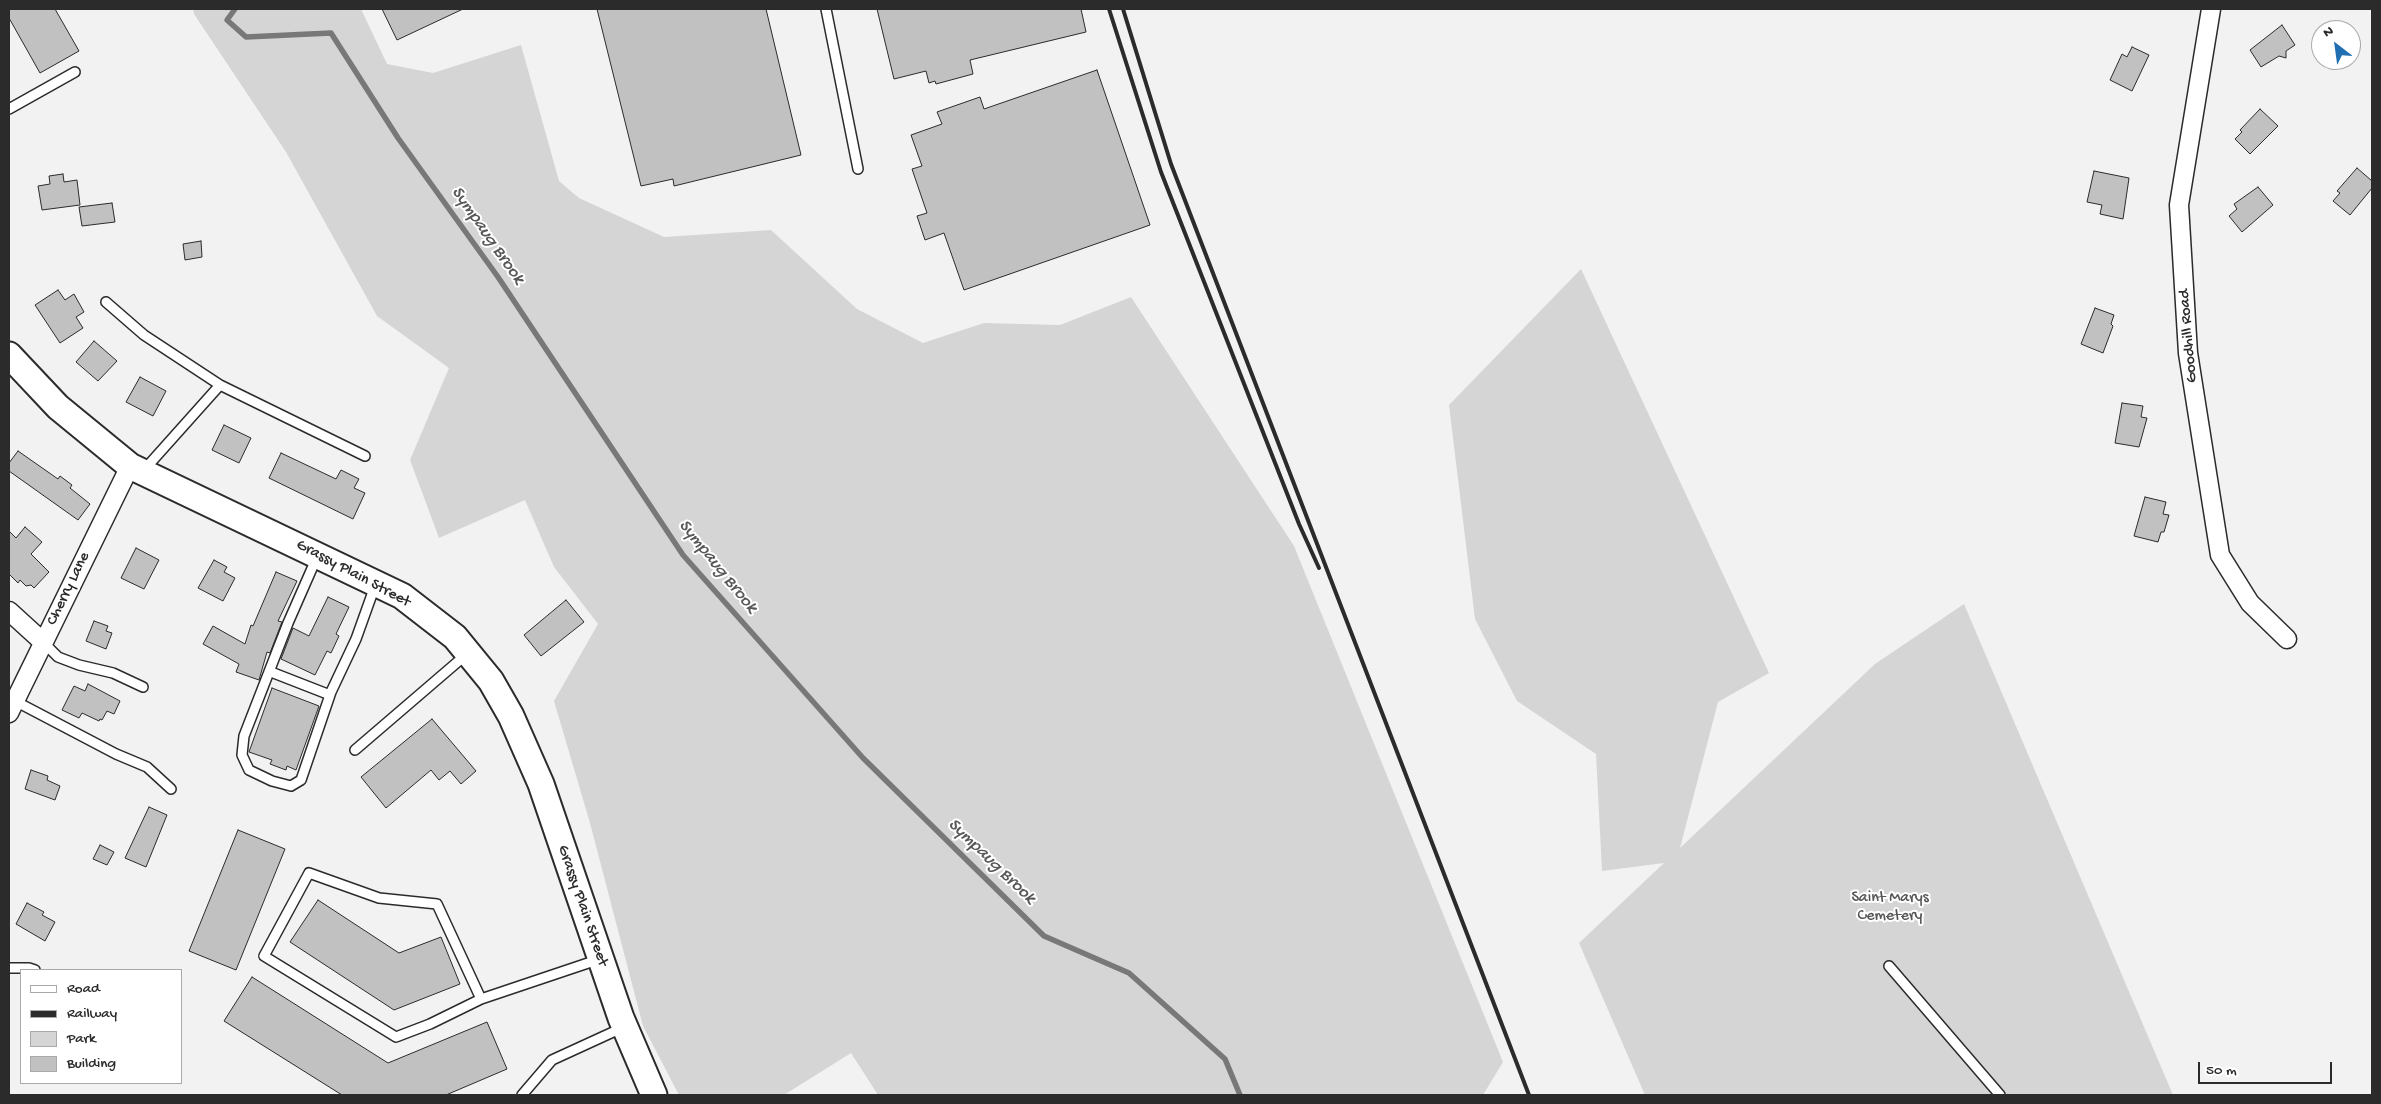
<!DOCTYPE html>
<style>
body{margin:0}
#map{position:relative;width:2381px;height:1104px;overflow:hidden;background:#f2f2f2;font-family:"Gochi Hand",sans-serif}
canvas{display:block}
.frame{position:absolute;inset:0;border:10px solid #2b2b2b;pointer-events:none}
.legend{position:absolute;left:20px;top:969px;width:162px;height:115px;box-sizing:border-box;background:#fff;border:1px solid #aaa;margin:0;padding:6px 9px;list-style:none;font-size:15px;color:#2b2b2b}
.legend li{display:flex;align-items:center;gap:10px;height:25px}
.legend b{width:25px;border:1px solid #aaa}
.north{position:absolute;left:2311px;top:20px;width:50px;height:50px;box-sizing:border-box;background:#fff;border:1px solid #aaa;border-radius:50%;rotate:330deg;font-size:14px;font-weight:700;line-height:20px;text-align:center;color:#2b2b2b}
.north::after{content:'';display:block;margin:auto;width:18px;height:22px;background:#1f6fb2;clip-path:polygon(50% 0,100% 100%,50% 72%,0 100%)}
.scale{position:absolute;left:2198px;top:1062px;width:134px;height:22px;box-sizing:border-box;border:2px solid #2b2b2b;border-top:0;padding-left:6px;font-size:15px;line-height:18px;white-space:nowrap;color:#2b2b2b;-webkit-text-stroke:4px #fff;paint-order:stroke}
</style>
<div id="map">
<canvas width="2381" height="1104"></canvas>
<div class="frame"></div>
<ul class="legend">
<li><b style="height:6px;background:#fff"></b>Road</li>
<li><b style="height:6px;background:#2b2b2b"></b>Railway</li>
<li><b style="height:14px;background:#d5d5d5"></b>Park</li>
<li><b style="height:14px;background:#c1c1c1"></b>Building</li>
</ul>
<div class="north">N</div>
<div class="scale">50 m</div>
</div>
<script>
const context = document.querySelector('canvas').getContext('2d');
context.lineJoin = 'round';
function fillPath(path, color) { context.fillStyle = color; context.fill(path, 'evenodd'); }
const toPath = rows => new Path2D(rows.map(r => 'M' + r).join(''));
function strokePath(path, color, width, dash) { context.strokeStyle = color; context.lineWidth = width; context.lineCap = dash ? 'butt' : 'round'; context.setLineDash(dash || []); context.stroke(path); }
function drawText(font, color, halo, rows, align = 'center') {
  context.font = font + ' "Gochi Hand",sans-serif'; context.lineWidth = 4; context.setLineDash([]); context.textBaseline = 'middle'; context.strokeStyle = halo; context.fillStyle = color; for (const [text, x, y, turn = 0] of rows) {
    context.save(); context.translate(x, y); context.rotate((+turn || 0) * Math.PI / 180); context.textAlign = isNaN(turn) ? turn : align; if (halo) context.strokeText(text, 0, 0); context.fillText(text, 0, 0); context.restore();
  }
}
fillPath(toPath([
 [193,9,361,9,387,64,433,73,521,45,559,181,579,198,664,237,771,230,857,309,923,343,984,323,1060,325,1131,297,1294,546,1503,1062,1483,1095,878,1095,851,1053,784,1095,679,1095,643,1026,590,823,554,701,598,624,554,567,525,500,439,538,410,460,449,368,377,316,286,152,194,14],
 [1581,269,1769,673,1718,702,1680,848,1875,664,1964,604,2173,1095,1645,1095,1579,943,1664,863,1602,871,1596,754,1517,701,1475,619,1449,405]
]), '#d5d5d5');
strokePath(toPath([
 [235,9,227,20,246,37,331,33,398,138,498,277,683,555,863,758,1044,936,1129,973,1225,1059,1240,1095]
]), '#787878', 5.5);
const building = toPath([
 [9,9,55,9,79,51,40,73,9,18,9,9],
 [382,9,463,9,397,40,382,9],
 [597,9,766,9,801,155,674,186,673,179,641,186,597,9],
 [877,9,1081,9,1086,32,970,60,973,74,936,84,935,81,929,83,926,71,894,79,877,9],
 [2282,25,2295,45,2286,51,2286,58,2279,56,2261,67,2250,50,2282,25],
 [2132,47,2149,55,2132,91,2110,80,2122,54,2127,57,2132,47],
 [1097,70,1150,225,964,290,944,233,925,240,917,216,927,213,912,169,922,166,911,135,942,124,937,112,980,97,984,109,1097,70],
 [2260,109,2278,126,2250,154,2235,139,2242,132,2240,130,2260,109],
 [2357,168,2372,181,2372,188,2350,215,2333,201,2340,193,2337,191,2357,168],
 [2094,171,2129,178,2123,219,2100,214,2102,205,2087,202,2094,171],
 [63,174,64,182,77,180,80,205,42,210,38,186,50,184,49,176,63,174],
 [2258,187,2273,205,2242,232,2229,216,2237,209,2234,204,2258,187],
 [112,203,115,222,82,226,79,207,112,203],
 [201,241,202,257,185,260,183,244,201,241],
 [58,290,65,300,74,294,84,312,76,317,83,328,60,343,35,305,58,290],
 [2095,308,2114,315,2111,324,2113,326,2103,353,2081,344,2095,308],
 [94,341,117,361,98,381,76,362,94,341],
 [140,377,166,391,153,416,126,402,140,377],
 [2122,403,2143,406,2141,417,2147,418,2139,447,2115,443,2122,403],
 [224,425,251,438,239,463,212,450,224,425],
 [18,451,58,479,60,476,72,485,70,488,90,504,78,520,9,471,9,463,18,451],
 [281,453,336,479,341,470,359,479,354,488,365,493,353,519,269,478,281,453],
 [2145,497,2166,502,2163,514,2169,515,2164,532,2161,532,2158,542,2134,536,2145,497],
 [25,527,42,542,31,554,49,572,34,588,31,585,26,586,20,580,18,583,9,574,9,531,16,538,25,527],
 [136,548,159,560,144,589,121,578,136,548],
 [214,560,227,567,224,572,235,578,223,601,198,588,214,560],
 [276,572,297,581,278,621,282,622,270,653,267,652,259,680,236,672,239,664,203,644,213,626,245,644,251,625,253,626,276,572],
 [328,597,349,607,336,634,339,636,331,653,327,651,315,675,281,659,293,628,309,636,328,597],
 [566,600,584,622,541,656,524,635,566,600],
 [94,621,108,626,106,631,112,633,106,649,86,641,94,621],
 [88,684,120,701,114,714,107,711,102,720,100,719,99,721,82,713,79,718,62,710,74,686,85,691,88,684],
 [272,688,319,706,296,770,287,766,286,770,270,764,272,760,249,752,272,688],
 [432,719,476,771,461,784,450,771,439,780,431,770,386,808,361,777,432,719],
 [31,770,48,776,47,780,60,786,55,800,25,789,31,770],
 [149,807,167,815,146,867,125,858,149,807],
 [238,830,285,849,236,970,189,951,238,830],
 [100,845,114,852,107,865,93,859,100,845],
 [318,900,399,953,441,937,460,984,394,1010,290,942,318,900],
 [27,903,44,912,42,915,55,922,45,941,16,924,27,903],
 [252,977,388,1063,487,1022,507,1069,446,1095,342,1095,224,1021,252,977]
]);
fillPath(building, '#c1c1c1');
strokePath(building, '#2b2b2b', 1);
const lane = toPath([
 [826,9,858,169],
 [9,109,75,72],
 [106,302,144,335,220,385,144,470],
 [220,385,365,456],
 [317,557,288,623,244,736,242,755,249,770,272,781,291,786,301,780,331,692,356,639,375,586],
 [43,642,58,657,79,665,113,673,143,687],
 [271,672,330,695],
 [15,701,116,754,147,767,171,789],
 [355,750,468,653],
 [1889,966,2000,1095],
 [9,968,29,968,35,970],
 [481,999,437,904,379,898,309,873,264,956,396,1037,430,1024,481,999,600,959],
 [522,1095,552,1060,624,1027]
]);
const street = toPath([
 [2211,9,2179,205,2188,353,2220,555,2250,603,2287,639],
 [9,611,43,642],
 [9,713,130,466]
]);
const secondary = toPath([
 [9,355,58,407,130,466,402,596,455,637,491,681,511,716,541,784,621,1018,654,1095]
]);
strokePath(lane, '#2b2b2b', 12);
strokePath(street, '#2b2b2b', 21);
strokePath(secondary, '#2b2b2b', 29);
strokePath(lane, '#fff', 9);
strokePath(street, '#fff', 18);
strokePath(secondary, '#fff', 25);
strokePath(toPath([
 [1109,9,1161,172,1299,524,1319,568],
 [1123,9,1171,164,1529,1095]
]), '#2b2b2b', 4);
drawText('16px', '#2b2b2b', '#fff', [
 ["Goodhill Road",2189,336,-95],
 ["Grassy Plain Street",353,574,28],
 ["Cherry Lane",69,589,-64],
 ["Grassy Plain Street",582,906,71]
]);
drawText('16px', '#565656', '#fff', [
 ["Saint Marys",1890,899],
 ["Cemetery",1890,917]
]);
drawText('italic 18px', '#585858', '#fff', [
 ["Sympaug Brook",487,236,55],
 ["Sympaug Brook",717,567,51],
 ["Sympaug Brook",991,862,44]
]);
</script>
